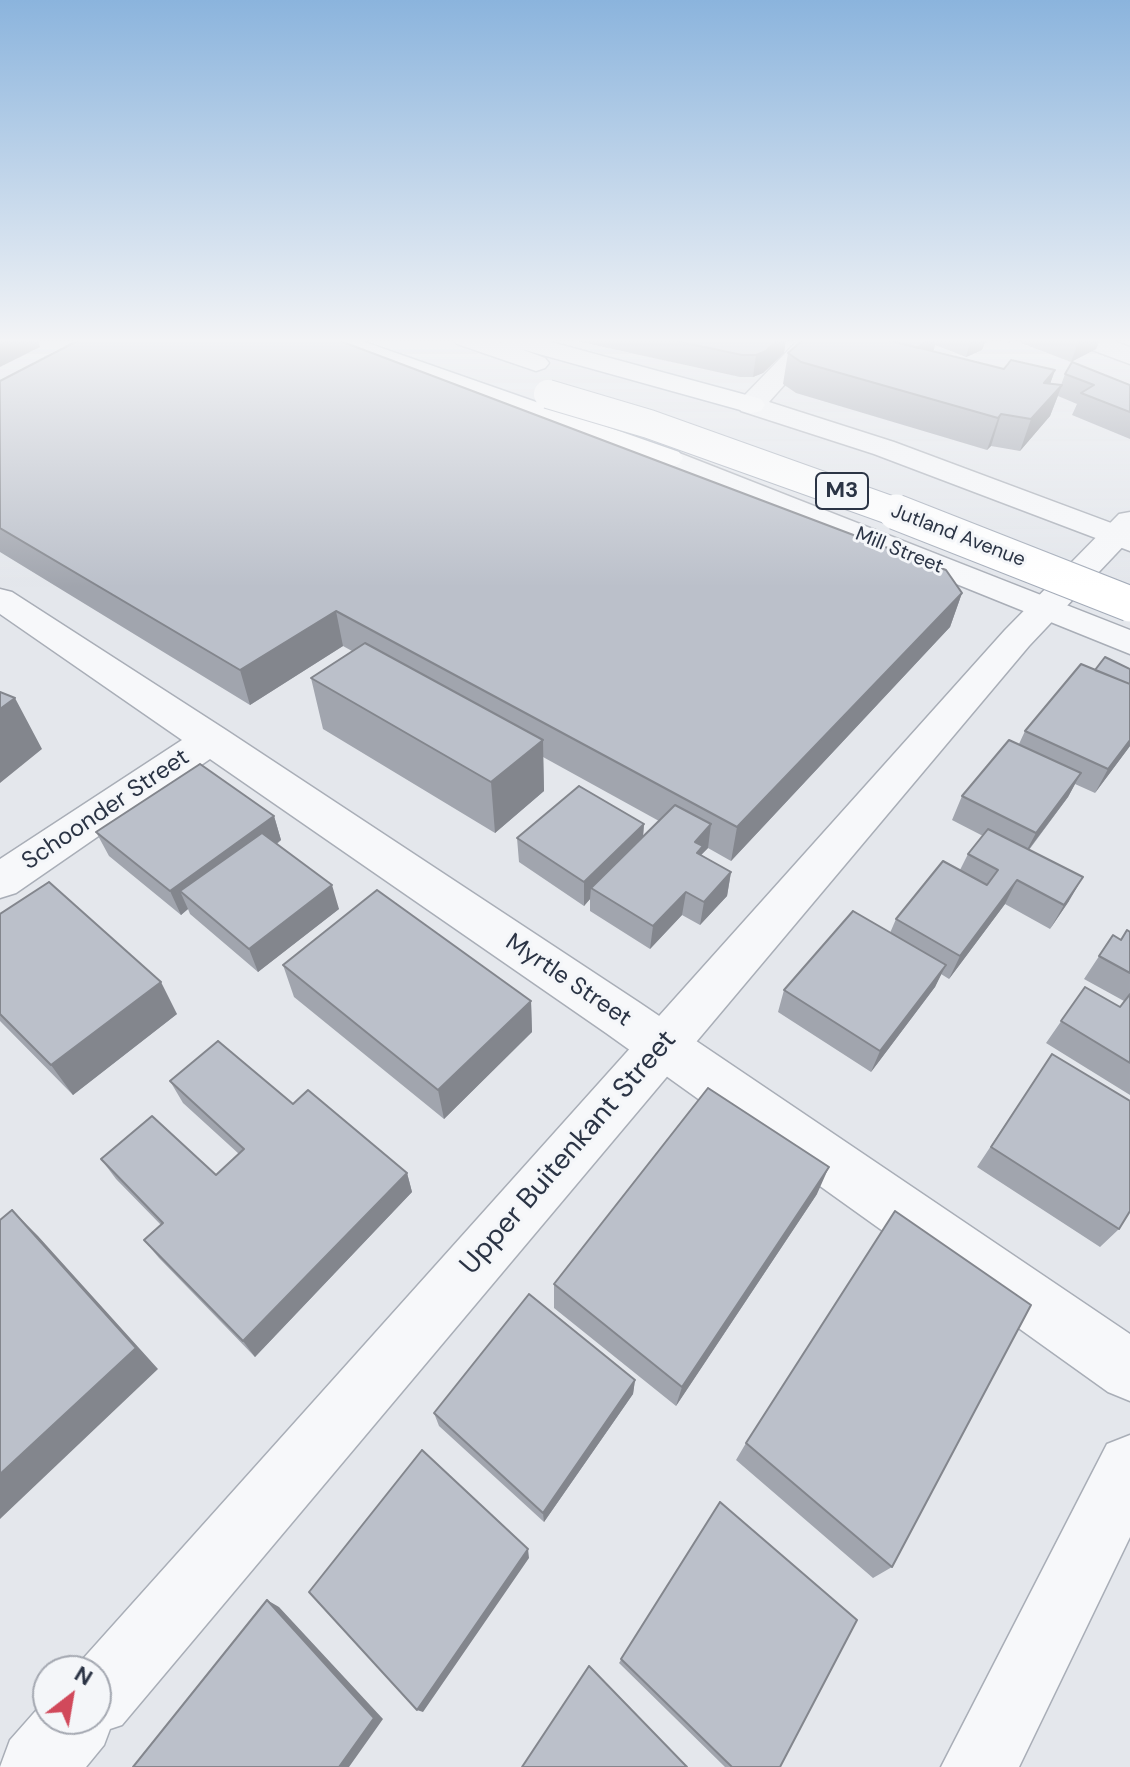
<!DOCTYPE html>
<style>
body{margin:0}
#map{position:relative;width:1130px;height:1767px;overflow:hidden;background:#e4e7ec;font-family:"DM Sans",sans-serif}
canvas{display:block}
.north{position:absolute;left:32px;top:1655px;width:80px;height:80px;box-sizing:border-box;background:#f4f6f9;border:2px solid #a4a8b1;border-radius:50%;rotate:31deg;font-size:22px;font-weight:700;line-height:32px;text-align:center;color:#2b3445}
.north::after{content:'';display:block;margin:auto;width:28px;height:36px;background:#d1495b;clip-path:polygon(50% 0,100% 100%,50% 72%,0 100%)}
</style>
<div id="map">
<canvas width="1130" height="1767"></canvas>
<div class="north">N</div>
</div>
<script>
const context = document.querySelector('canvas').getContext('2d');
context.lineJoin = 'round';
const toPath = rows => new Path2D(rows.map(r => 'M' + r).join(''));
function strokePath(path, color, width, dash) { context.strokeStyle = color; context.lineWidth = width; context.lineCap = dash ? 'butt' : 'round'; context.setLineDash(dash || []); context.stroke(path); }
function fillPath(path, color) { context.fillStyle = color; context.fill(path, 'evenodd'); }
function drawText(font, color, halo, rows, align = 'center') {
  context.font = font + ' "DM Sans",sans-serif'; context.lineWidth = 6; context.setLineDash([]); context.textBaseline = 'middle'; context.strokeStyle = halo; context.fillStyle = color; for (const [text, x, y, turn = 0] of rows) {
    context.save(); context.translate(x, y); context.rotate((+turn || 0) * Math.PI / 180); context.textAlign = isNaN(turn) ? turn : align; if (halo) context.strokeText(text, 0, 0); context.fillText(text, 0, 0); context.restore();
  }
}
const minor = toPath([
 [799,339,825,339,769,402,894,442,1130,530,1130,551,874,454,741,411,737,405,741,399,799,339],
 [1073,339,1108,339,1130,347,1130,364,1076,344,1073,339],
 [669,449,1130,630,1130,654,659,464,655,458,659,452,669,449],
 [0,589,12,592,226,730,640,1003,1130,1334,1130,1401,1108,1392,606,1033,210,759,16,893,0,898,0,859,182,740,0,614,0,589],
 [1130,1435,1130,1537,1019,1767,941,1767,1107,1444,1130,1435]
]);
const tertiary = toPath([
 [1130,512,1130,539,1029,646,122,1725,110,1729,104,1745,86,1767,0,1767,10,1740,48,1697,48,1719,96,1719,96,1671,72,1671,1005,630,1119,514,1130,512]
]);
const primary = toPath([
 [320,339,356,339,679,452,683,458,679,464,669,467,659,464,323,344,320,339],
 [454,339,491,339,501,343,499,339,540,339,761,399,765,405,761,411,751,413,521,349,545,358,549,363,545,368,536,371,457,344,454,339]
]);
strokePath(minor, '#a9aeb7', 3);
strokePath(tertiary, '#a9aeb7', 3);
strokePath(primary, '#a3abb8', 3);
fillPath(minor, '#f7f8fa');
fillPath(tertiary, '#f7f8fa');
fillPath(primary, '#fff');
const primaryBridgeFar1 = toPath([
 [548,394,649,424,901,514]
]);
const primaryBridge = toPath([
 [896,512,1130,604]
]);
strokePath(primaryBridgeFar1, '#a3abb8', 30, []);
strokePath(primaryBridge, '#a3abb8', 37, []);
strokePath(primaryBridgeFar1, '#fff', 28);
strokePath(primaryBridge, '#fff', 35);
fillPath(toPath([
 [567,339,786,339,784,353,763,373,753,377,740,377],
 [804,339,994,339,984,344,982,350,966,357,935,345,932,351,1004,369,1055,370,1050,384,1061,385,1065,374,1130,385,1130,439,1072,415,1077,404,1058,396,1050,416,1020,451,991,446,987,450,796,393,783,384,788,353],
 [1000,339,1018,339,1010,343],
 [1022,339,1100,339,1096,349,1071,362,1021,343],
 [0,381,962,593,950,627,731,861,708,848,701,855,731,872,727,896,700,925,682,915,650,949,590,911,590,899,584,906,519,862,517,838,644,824,643,836,659,821,543,757,544,791,495,833,323,729,311,678,352,651,343,646,250,705,0,552],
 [1130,669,1130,746,1095,793,1075,784,1068,797,1029,850,1069,901,1050,929,1005,904,949,979,941,974,935,987,871,1072,778,1012,784,990,890,933,896,919,960,870,968,854,983,836,952,820,962,796,1019,744,1025,731,1095,670],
 [274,816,281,840,277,844,339,909,258,972,190,914,188,909,181,915,109,856,96,832],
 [0,914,177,1014,73,1095,0,1021],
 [1130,932,1130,1095,1046,1043,1085,987,1120,1007,1124,1001,1084,979,1113,935,1120,939],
 [283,965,531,1001,532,1032,444,1119,294,997],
 [1052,1054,1119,1229,1100,1247,977,1167],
 [170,1081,293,1104,407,1173,412,1192,255,1357,159,1258,144,1240,161,1225,116,1179,101,1159,216,1175,239,1154,183,1103],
 [817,1194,676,1406,554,1308,554,1284],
 [635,1380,633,1394,544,1522,439,1426,434,1413],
 [746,1443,892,1567,873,1578,736,1460],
 [720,1502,780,1767,725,1767,619,1663]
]), '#a1a5ae');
fillPath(toPath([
 [0,339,38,339,40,347,0,367],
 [777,339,786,339,784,353,763,373,753,377,756,355],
 [927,339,936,339,934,350,903,378,908,356],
 [971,339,994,339,984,344,982,350,966,357],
 [1080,339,1100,339,1096,349,1071,362,1079,340],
 [1055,370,1044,401,1044,383],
 [1062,385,1050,416,1020,451,1031,419],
 [1001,414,991,446,987,450,998,418],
 [962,593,950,627,731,861,737,827],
 [336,611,343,646,250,705,240,670],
 [15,698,42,749,0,783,0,709],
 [543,740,544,791,495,833,491,782],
 [1130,740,1130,746,1095,793,1108,769],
 [1081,773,1068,797,1023,857,1036,833],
 [274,816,281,840,195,904,180,891,188,909,181,915,170,891],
 [644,824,642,849,591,888,590,899,584,906,584,882],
 [711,824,708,848,701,855,699,870,695,842],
 [731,872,727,896,700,925,704,902],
 [1083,877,1069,901,1050,929,1064,905],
 [1017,880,1005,904,949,979,960,956],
 [332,885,339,909,258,972,249,949],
 [686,892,682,915,650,949,653,926],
 [946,965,935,987,871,1072,880,1051],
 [161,982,177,1014,73,1095,51,1065],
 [531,1001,532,1032,444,1119,438,1090],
 [829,1167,817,1194,676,1406,682,1387],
 [407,1173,412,1192,255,1357,243,1341],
 [12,1210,38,1236,158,1369,0,1519,0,1474],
 [635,1380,633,1394,544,1522,543,1513],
 [528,1549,529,1558,423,1712,417,1710],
 [267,1600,279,1607,383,1719,349,1767,339,1767]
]), '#83868d');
const building = toPath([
 [81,339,335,339,946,570,962,593,737,827,336,611,240,670,0,528,0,381,81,339],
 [667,339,778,339,766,351,756,355,742,355,667,339],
 [804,339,884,339,1004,369,1011,360,1055,370,1044,383,1062,385,1031,419,1001,414,998,418,801,362,788,353,804,339],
 [884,339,927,339,918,348,884,339],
 [1072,362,1130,385,1130,412,1081,393,1094,385,1065,374,1072,362],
 [365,643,543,740,491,782,311,678,365,643],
 [1105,657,1130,669,1130,684,1095,670,1105,657],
 [1081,664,1130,684,1130,740,1108,769,1025,731,1081,664],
 [0,692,15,698,0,709,0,692],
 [1009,740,1081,773,1036,833,962,796,1009,740],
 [200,764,274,816,170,891,96,832,200,764],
 [579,786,644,824,584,882,517,838,579,786],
 [675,805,711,824,695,842,703,846,697,853,731,872,704,902,686,892,653,926,591,888,675,805],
 [988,829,1083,877,1064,905,1017,880,960,956,896,919,943,861,987,885,998,870,968,854,988,829],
 [262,833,332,885,249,949,180,891,262,833],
 [49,882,161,982,51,1065,0,1014,0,914,49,882],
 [377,890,531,1001,438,1090,283,965,377,890],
 [853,911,946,965,880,1051,784,990,853,911],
 [1127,930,1130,932,1130,973,1099,956,1113,935,1121,940,1127,930],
 [1085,987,1120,1007,1130,994,1130,1063,1061,1021,1085,987],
 [218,1041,293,1104,308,1090,407,1173,243,1341,144,1240,163,1223,101,1159,152,1116,216,1175,244,1149,170,1081,218,1041],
 [1052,1054,1130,1101,1130,1211,1119,1229,991,1147,1052,1054],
 [708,1088,829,1167,682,1387,554,1284,708,1088],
 [12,1210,136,1348,0,1474,0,1220,12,1210],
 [895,1211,1031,1305,892,1567,746,1443,895,1211],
 [529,1294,635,1380,543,1513,434,1413,529,1294],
 [422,1450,528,1549,417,1710,309,1592,422,1450],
 [720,1502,857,1620,780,1767,732,1767,621,1659,720,1502],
 [267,1600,374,1718,339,1767,133,1767,267,1600],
 [589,1666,687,1767,522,1767,589,1666]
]);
fillPath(building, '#bbc0ca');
strokePath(building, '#83868d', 2);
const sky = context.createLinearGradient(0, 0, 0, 587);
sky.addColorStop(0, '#8bb4dd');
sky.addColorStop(0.58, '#f3f4f6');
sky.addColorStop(1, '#f3f4f600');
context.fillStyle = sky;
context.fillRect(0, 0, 1130, 587);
drawText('20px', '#2b3445', '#f4f6f9', [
 ["Jutland Avenue",958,536,21],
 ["Mill Street",899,551,22]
]);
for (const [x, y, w] of [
 [842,491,52]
]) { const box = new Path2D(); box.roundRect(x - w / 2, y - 18, w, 36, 6); context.fillStyle = '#f4f6f9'; context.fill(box); strokePath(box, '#2b3445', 2); }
drawText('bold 22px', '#2b3445', null, [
 ["M3",842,491]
]);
drawText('24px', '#2b3445', '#f4f6f9', [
 ["Schoonder Street",106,810,-34],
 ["Myrtle Street",568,981,34]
]);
drawText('28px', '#2b3445', '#f4f6f9', [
 ["Upper Buitenkant Street",569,1153,-49]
]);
</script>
